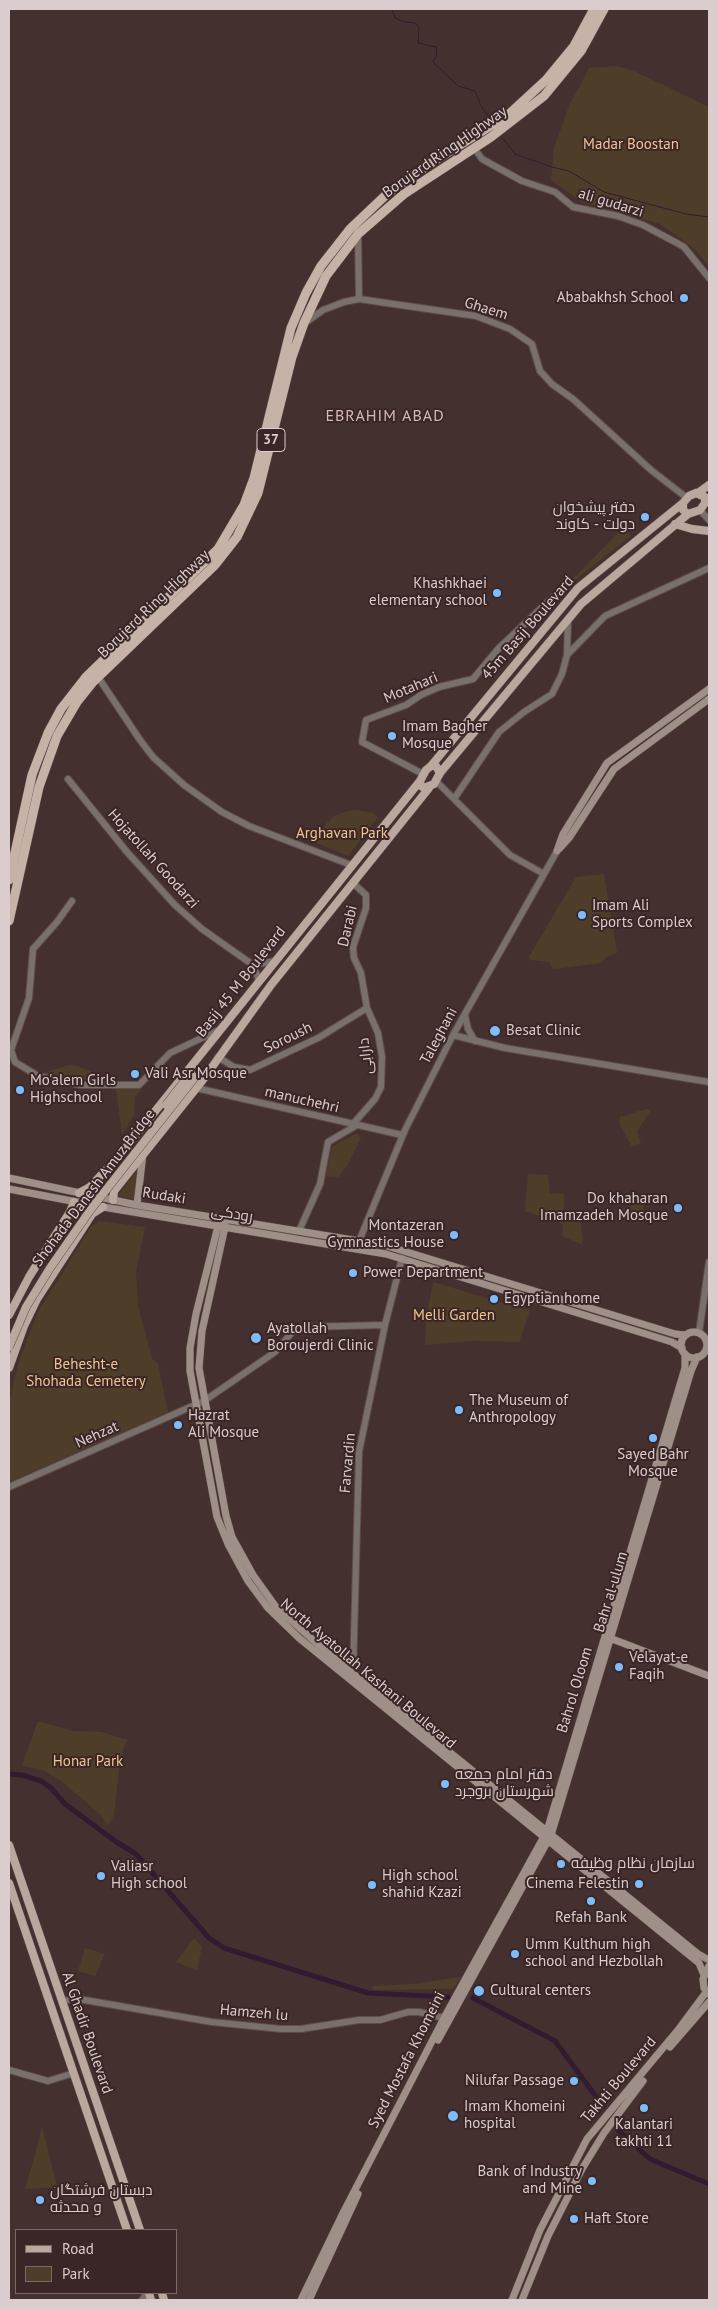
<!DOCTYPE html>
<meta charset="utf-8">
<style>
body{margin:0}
#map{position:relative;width:718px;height:2309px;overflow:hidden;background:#453030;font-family:"PT Sans",sans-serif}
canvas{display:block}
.frame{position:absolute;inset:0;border:10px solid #dbcdcd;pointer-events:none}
.legend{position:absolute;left:15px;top:2229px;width:162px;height:65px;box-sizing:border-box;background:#3a2626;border:1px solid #7a6969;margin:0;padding:6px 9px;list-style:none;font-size:15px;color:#dbcdcd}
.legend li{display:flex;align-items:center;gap:10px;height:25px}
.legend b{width:25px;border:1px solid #7a6969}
</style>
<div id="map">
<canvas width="718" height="2309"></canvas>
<div class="frame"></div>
<ul class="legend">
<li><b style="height:6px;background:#baa79e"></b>Road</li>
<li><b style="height:14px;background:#4e3e29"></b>Park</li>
</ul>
</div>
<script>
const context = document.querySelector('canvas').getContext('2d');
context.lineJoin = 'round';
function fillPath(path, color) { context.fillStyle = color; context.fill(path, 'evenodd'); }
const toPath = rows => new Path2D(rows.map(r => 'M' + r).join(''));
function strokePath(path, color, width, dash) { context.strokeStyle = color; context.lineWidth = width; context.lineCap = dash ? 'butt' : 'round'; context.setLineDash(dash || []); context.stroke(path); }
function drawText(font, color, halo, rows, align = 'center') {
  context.font = font + ' "PT Sans",Cairo,sans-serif'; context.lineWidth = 4; context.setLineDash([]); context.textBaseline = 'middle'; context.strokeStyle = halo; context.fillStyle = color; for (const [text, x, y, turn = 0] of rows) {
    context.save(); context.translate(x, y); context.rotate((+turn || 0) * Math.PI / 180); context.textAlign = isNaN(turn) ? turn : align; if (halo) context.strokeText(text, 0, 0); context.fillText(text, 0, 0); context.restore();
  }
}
fillPath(toPath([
 [617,66,636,72,709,107,709,267,695,249,660,224,582,202,551,180,554,148,569,106,589,68],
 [623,528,631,536,579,577,565,590,562,590],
 [357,810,372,813,378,817,348,856,315,842,326,824,334,816,347,811],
 [604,874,617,953,606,957,601,963,553,969,549,962,531,960,529,957,576,877],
 [69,1065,78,1066,101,1076,101,1082,44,1075,43,1073],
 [116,1088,142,1088,135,1097,134,1115,122,1135],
 [646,1109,651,1110,637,1131,641,1143,632,1147,619,1122,620,1117],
 [357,1133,361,1138,347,1166,338,1177,326,1176,332,1147],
 [141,1164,134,1199,118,1196],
 [528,1174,548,1175,550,1193,564,1194,564,1210,576,1211,580,1215,583,1241,581,1244,562,1236,563,1225,561,1223,525,1211],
 [635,1197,642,1197,644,1214,626,1221,622,1209,636,1204],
 [99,1221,145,1227,136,1272,138,1306,152,1359,158,1364,168,1412,9,1482,9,1403,18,1364,38,1312,91,1227],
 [433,1282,530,1311,519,1342,472,1341,425,1345,426,1320],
 [38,1721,73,1731,101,1732,128,1740,123,1749,119,1769,114,1815,108,1826,101,1815,61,1781,44,1771,22,1765],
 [194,1938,202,1947,197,1970,176,1962],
 [85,1948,105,1954,95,1976,78,1971],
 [461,1977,453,1989,372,1990,373,1986,413,1984],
 [42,2127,57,2187,25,2189,35,2155]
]), '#4e3e29');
strokePath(toPath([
 [392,9,395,18,404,22,415,23,419,27,418,43,436,47,437,54,433,62,458,86,475,91,481,106,491,120],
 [501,136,515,154,552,167,569,171,604,192,686,214,709,217],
 [569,831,612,765,709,694]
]), '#321a31', 1);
strokePath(toPath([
 [9,1774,22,1775,41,1781,51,1788,65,1804,115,1841,136,1854,209,1938,224,1948,368,1993,448,1997],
 [473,1998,555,2041,603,2106],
 [618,2130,650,2159,709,2184]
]), '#321a31', 5);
const tertiary = toPath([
 [474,148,482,159,522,181,555,192,573,207,618,216,643,225,677,243,684,247,709,278],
 [358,234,359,299],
 [305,323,323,310,344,302,359,299,476,316,510,329,532,344,540,371,552,384,573,399,651,470,687,498],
 [700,510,709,520],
 [567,655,605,616,709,568],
 [98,677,140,740,153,757,184,785,222,812,249,826,351,865],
 [423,774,362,742,366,720,406,705,421,695,439,687,473,679,498,649,553,597],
 [68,779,127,852,175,905,202,929,253,965,275,961],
 [436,781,510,855,544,874],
 [454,799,499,732,524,712,552,694,562,674,567,655,568,620],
 [353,883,366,895,366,908,353,947,354,958,361,973,367,1008,378,1033,382,1057,381,1087,375,1099,353,1124],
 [72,901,57,922,33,949,29,998,11,1050,15,1062,38,1076,81,1085,139,1085,170,1053,221,1029],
 [253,965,259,980],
 [465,1015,468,1029,475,1041],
 [453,1035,505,1048,709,1082],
 [218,1057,234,1067,250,1070,318,1038,367,1008],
 [196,1088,402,1135],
 [299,1231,320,1184,328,1142,357,1125],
 [358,1249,359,1241,405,1130,453,1035,557,851],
 [699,1333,709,1262],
 [9,1487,204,1401,275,1352,294,1330,302,1327,385,1325],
 [353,1675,359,1452,385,1325,402,1258],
 [62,2002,73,1998,212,2022,281,2029,301,2029,359,2020,380,2020,408,2012,419,2012,444,2018],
 [9,2070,48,2081,74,2073],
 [142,2300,147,2293]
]);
const secondary = toPath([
 [559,849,569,838,614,769,709,699],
 [557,851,563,834,607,763,709,689],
 [9,1178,137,1205,384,1245,675,1334,685,1335],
 [9,1189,103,1207,386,1254,672,1342,682,1348],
 [137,1205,143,1154],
 [223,1219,218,1226,196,1314,190,1348,190,1371,217,1517,228,1544,248,1581,268,1608,299,1638,699,1963,704,1975],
 [223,1219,225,1227,202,1331,199,1368,226,1516,232,1537,253,1575,276,1607,330,1655,698,1954,709,1960],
 '681 1345a13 13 0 1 1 26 0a13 13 0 1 1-26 0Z',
 [607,1637,709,1676],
 [709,1966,703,1979,704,1988,709,1994],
 [438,2040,551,1835,691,1371,697,1357],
 [670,2047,709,2002],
 [301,2300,343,2213,444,2018,547,1831,685,1368,685,1354],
 [309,2300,358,2194],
 [512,2300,540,2230,587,2139,678,2030,707,1991],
 [522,2300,548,2236,582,2169,604,2133,643,2081]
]);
const primary = toPath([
 [696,493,705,497,705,503,700,510,688,514,683,510,683,503,689,496,696,493],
 [698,493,709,485],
 [675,524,692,529,709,531],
 [431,766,578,588,683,503],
 [431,766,436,766,440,773,434,784,424,788,421,786,420,781,426,770,431,766],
 [440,773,581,604,688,514],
 [79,1193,90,1187,120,1155,420,781],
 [113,1200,114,1191,202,1081,271,985,429,788],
 [9,1315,29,1277,70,1212,74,1202],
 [9,1368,24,1326,37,1299,92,1214,103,1207],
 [9,1845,140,2230],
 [9,1883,127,2230],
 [149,2293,151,2300],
 [162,2293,164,2300]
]);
const trunk = toPath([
 [9,880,32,775,48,733,61,709,86,677,218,549,244,505,254,478,291,328,306,293,321,266,350,229,388,193,431,163,508,115,546,80,574,46,594,9],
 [9,921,39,787,57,736,77,702,93,682,215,565,237,537,258,493,292,357,304,323,326,276,358,234,404,194,491,137,544,96,581,51,604,9]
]);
strokePath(tertiary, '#604c4c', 8);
strokePath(secondary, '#604c4c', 8);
strokePath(primary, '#604c4c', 9);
strokePath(trunk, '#604c4c', 10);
strokePath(tertiary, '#796f6b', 6);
strokePath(secondary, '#9e8f88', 7);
strokePath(primary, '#baa79e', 8);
strokePath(trunk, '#c7b2a8', 9);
const primaryBridge = toPath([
 [166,1105,191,1073],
 [9,1347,26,1307,50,1268,91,1209,195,1077]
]);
strokePath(primaryBridge, '#604c4c', 9, []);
strokePath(primaryBridge, '#baa79e', 8);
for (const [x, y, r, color] of [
 [684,298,5,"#7fbdfa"],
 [645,517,5,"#7fbdfa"],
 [497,593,5,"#7fbdfa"],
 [392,736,5,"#7fbdfa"],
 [582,915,5,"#7fbdfa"],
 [495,1031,6,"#7fbdfa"],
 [135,1074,5,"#7fbdfa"],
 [20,1090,5,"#7fbdfa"],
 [678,1208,5,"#7fbdfa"],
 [454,1235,5,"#7fbdfa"],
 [353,1273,5,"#7fbdfa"],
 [494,1299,5,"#7fbdfa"],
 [256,1338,6,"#7fbdfa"],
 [459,1410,5,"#7fbdfa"],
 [178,1425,5,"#7fbdfa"],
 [653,1438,5,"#7fbdfa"],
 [619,1667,5,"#7fbdfa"],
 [445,1784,5,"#7fbdfa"],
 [561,1864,5,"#7fbdfa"],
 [101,1876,5,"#7fbdfa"],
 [639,1884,5,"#7fbdfa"],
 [372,1885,5,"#7fbdfa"],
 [591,1901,5,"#7fbdfa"],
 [515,1954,5,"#7fbdfa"],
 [479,1991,6,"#7fbdfa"],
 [574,2081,5,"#7fbdfa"],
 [644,2108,5,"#7fbdfa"],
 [453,2116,6,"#7fbdfa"],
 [592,2181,5,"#7fbdfa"],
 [40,2200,5,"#7fbdfa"],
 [574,2219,5,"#7fbdfa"]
]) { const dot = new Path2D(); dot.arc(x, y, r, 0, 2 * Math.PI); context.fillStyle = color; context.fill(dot); strokePath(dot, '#3a2626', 2); }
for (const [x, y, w] of [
 [271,440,28]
]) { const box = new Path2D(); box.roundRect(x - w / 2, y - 11.5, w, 23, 4); context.fillStyle = '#3a2626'; context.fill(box); strokePath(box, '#dbcdcd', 1); }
drawText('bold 14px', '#dbcdcd', null, [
 ["37",271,440]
]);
drawText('15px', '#f0c691', '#3a2626', [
 ["Madar Boostan",631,145],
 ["Arghavan Park",342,834],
 ["Melli Garden",454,1316],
 ["Behesht-e",86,1365],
 ["Shohada Cemetery",86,1382],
 ["Honar Park",88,1762]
]);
drawText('15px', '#dbcdcd', '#3a2626', [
 ["Borujerd Ring Highway",445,152,-35],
 ["ali gudarzi",611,203,17],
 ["Ghaem",486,309,17],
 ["Borujerd Ring Highway",154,604,-44],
 ["45m Basij Boulevard",528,628,-49],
 ["Motahari",411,688,-23],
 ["Hojatollah Goodarzi",153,859,48],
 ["Darabi",348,926,-77],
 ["Basij 45 M Boulevard",241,982,-52],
 ["Taleghani",439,1036,-62],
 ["Soroush",288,1038,-26],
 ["دارابی",366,1056,-96],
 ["manuchehri",302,1100,13],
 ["Shohada Danesh Amuz Bridge",94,1188,-53],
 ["Rudaki",164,1196,9],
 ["رودکی",232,1214,9],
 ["Nehzat",97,1435,-24],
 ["Farvardin",348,1463,-85],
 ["Bahr al-ulum",611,1592,-73],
 ["North Ayatollah Kashani Boulevard",368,1674,40],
 ["Bahrol Oloom",575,1690,-73],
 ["Hamzeh lu",254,2013,5],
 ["Al Ghadir Boulevard",87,2033,71],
 ["Syed Mostafa Khomeini",407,2060,-63],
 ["Takhti Boulevard",619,2080,-50]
]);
drawText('15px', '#dbcdcd', '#3a2626', [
 ["Ababakhsh School",674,298,"right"],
 ["دفتر پیشخوان",635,508,"right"],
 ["دولت - کاوند",635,525,"right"],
 ["Khashkhaei",487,584,"right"],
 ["elementary school",487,601,"right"],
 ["Imam Bagher",402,727],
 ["Mosque",402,744],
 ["Imam Ali",592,906],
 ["Sports Complex",592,923],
 ["Besat Clinic",506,1031],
 ["Vali Asr Mosque",145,1074],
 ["Mo'alem Girls",30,1081],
 ["Highschool",30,1098],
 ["Do khaharan",668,1199,"right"],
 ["Imamzadeh Mosque",668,1216,"right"],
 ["Montazeran",444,1226,"right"],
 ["Gymnastics House",444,1243,"right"],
 ["Power Department",363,1273],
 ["Egyptian home",504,1299],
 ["Ayatollah",267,1329],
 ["Boroujerdi Clinic",267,1346],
 ["The Museum of",469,1401],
 ["Anthropology",469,1418],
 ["Hazrat",188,1416],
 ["Ali Mosque",188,1433],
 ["Sayed Bahr",653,1455,"center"],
 ["Mosque",653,1472,"center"],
 ["Velayat-e",629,1658],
 ["Faqih",629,1675],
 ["دفتر امام جمعه",455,1775],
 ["شهرستان بروجرد",455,1792],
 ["سازمان نظام وظیفه",571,1864],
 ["Valiasr",111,1867],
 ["High school",111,1884],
 ["High school",382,1876],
 ["shahid Kzazi",382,1893],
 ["Cinema Felestin",629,1884,"right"],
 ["Refah Bank",591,1918,"center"],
 ["Umm Kulthum high",525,1945],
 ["school and Hezbollah",525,1962],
 ["Cultural centers",490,1991],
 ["Nilufar Passage",564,2081,"right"],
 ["Imam Khomeini",464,2107],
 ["hospital",464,2124],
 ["Kalantari",644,2125,"center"],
 ["takhti 11",644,2142,"center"],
 ["Bank of Industry",582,2172,"right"],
 ["and Mine",582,2189,"right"],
 ["دبستان فرشتگان",50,2191],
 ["و محدثه",50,2208],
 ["Haft Store",584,2219]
], 'left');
context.letterSpacing = '1px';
drawText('16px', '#d5bab9', '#3a2626', [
 ["EBRAHIM ABAD",385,416]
]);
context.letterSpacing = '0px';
</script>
